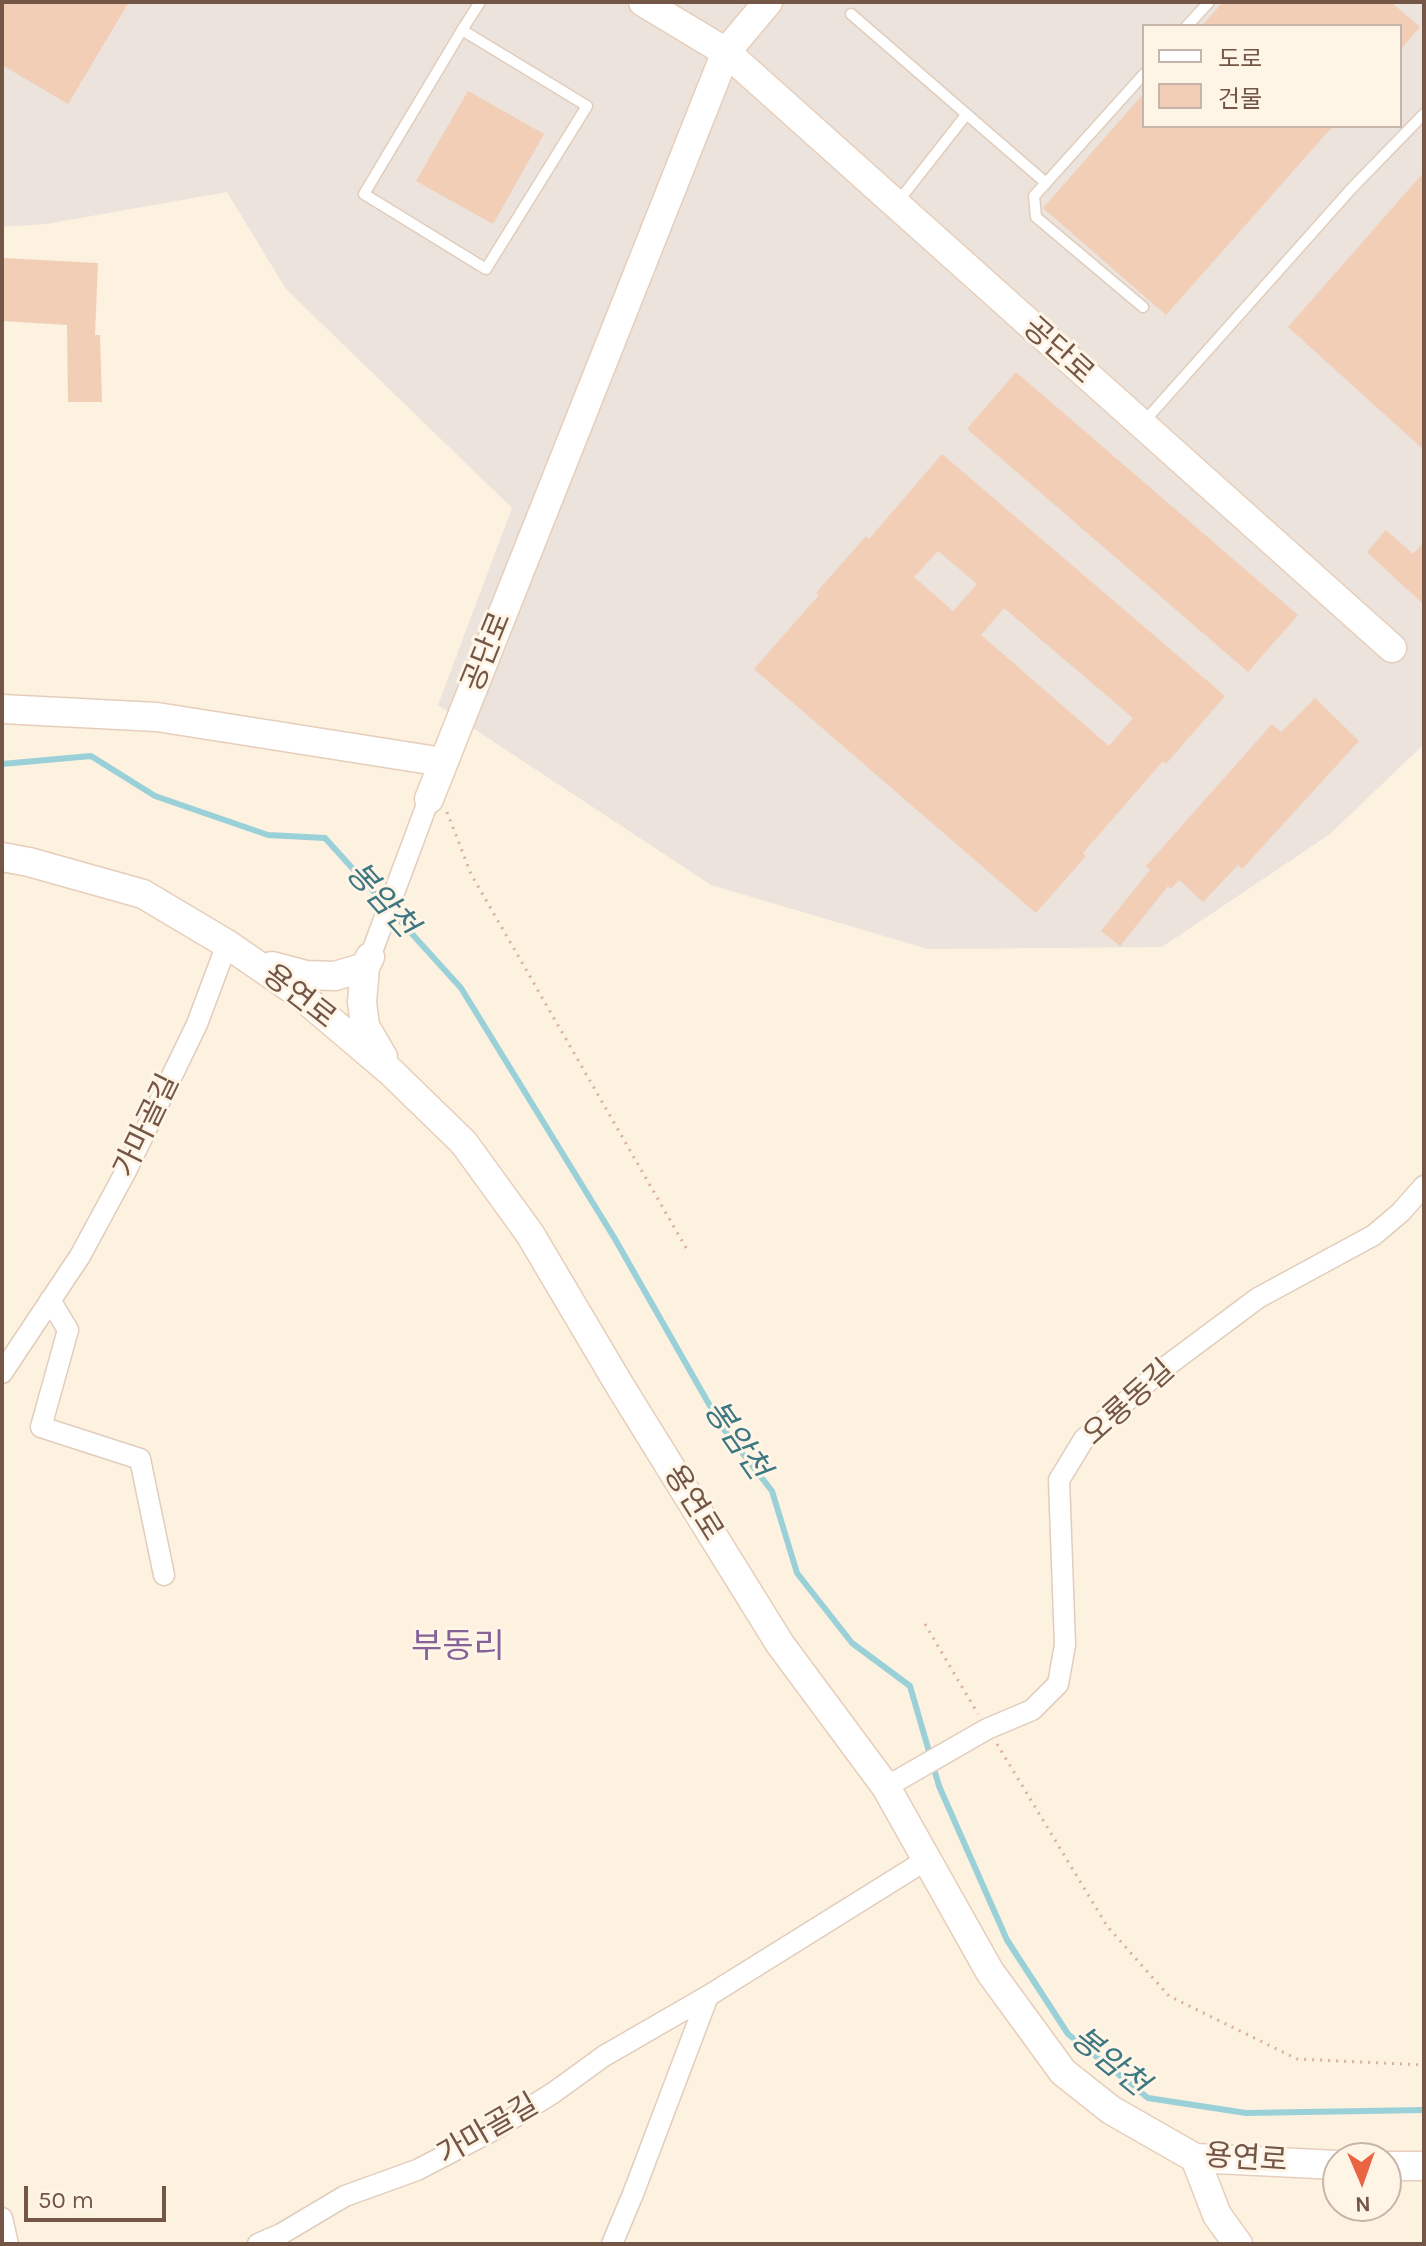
<!DOCTYPE html>
<meta charset="utf-8">
<style>
body{margin:0}
#map{position:relative;width:1426px;height:2246px;overflow:hidden;background:#fdf1e0;font-family:Karla,"Noto Sans KR",sans-serif}
canvas{display:block}
.frame{position:absolute;inset:0;border:4px solid #745647;pointer-events:none}
.legend{position:absolute;left:1142px;top:24px;width:260px;height:104px;box-sizing:border-box;background:#fff5e7;border:2px solid #c7b5a7;margin:0;padding:10px 14px;list-style:none;font-size:24px;color:#745647}
.legend li{display:flex;align-items:center;gap:16px;height:40px}
.legend b{width:40px;border:2px solid #c7b5a7}
.north{position:absolute;left:1322px;top:2142px;width:80px;height:80px;box-sizing:border-box;background:#fff5e7;border:2px solid #c7b5a7;border-radius:50%;rotate:178deg;font-size:22px;font-weight:700;line-height:32px;text-align:center;color:#745647}
.north::after{content:'';display:block;margin:auto;width:28px;height:36px;background:#eb6441;clip-path:polygon(50% 0,100% 100%,50% 72%,0 100%)}
.scale{position:absolute;left:24px;top:2186px;width:142px;height:36px;box-sizing:border-box;border:4px solid #745647;border-top:0;padding-left:10px;font-size:24px;line-height:28px;white-space:nowrap;color:#745647;-webkit-text-stroke:6px #fff5e7;paint-order:stroke}
</style>
<div id="map">
<canvas width="1426" height="2246"></canvas>
<div class="frame"></div>
<ul class="legend">
<li><b style="height:10px;background:#fff"></b>도로</li>
<li><b style="height:22px;background:#f3ceb7"></b>건물</li>
</ul>
<div class="north">N</div>
<div class="scale">50 m</div>
</div>
<script>
const context = document.querySelector('canvas').getContext('2d');
context.lineJoin = 'round';
function fillPath(path, color) { context.fillStyle = color; context.fill(path, 'evenodd'); }
const toPath = rows => new Path2D(rows.map(r => 'M' + r).join(''));
function strokePath(path, color, width, dash) { context.strokeStyle = color; context.lineWidth = width; context.lineCap = dash ? 'butt' : 'round'; context.setLineDash(dash || []); context.stroke(path); }
function drawText(font, color, halo, rows, align = 'center') {
  context.font = font + ' Karla,"Noto Sans KR",sans-serif'; context.lineWidth = 6; context.setLineDash([]); context.textBaseline = 'middle'; context.strokeStyle = halo; context.fillStyle = color; for (const [text, x, y, turn = 0] of rows) {
    context.save(); context.translate(x, y); context.rotate((+turn || 0) * Math.PI / 180); context.textAlign = isNaN(turn) ? turn : align; if (halo) context.strokeText(text, 0, 0); context.fillText(text, 0, 0); context.restore();
  }
}
fillPath(toPath([
 [2,2,1424,2,1424,744,1330,834,1162,947,928,949,711,885,438,705,512,508,286,289,227,192,46,224,2,227],
 [1144,26,1400,26,1400,126,1144,126]
]), '#ebe3dc');
strokePath(toPath([
 [2,764,91,756,155,796,268,835,325,838,461,988,615,1239,722,1427,772,1491,797,1573,852,1643,910,1686,939,1786,1007,1940,1068,2034,1148,2098,1246,2113,1424,2110]
]), '#9ad0d8', 6);
fillPath(toPath([
 [2,2,129,2,68,104,2,65],
 [1223,2,1391,2,1420,27,1400,50,1400,26,1202,26],
 [468,91,544,134,493,224,416,181],
 [1144,93,1144,126,1333,126,1166,315,1043,208],
 [1424,172,1424,450,1288,327],
 [2,258,98,263,95,335,100,335,102,402,68,402,67,325,2,321],
 [1016,372,1298,615,1248,672,967,429],
 [942,454,1225,696,1166,764,1163,761,1083,853,1086,856,1036,913,754,669,819,595,816,593,866,536,869,539],
 [938,551,977,584,953,611,914,577],
 [1004,608,1133,718,1109,746,981,635],
 [1386,530,1413,554,1424,542,1424,605,1367,552],
 [1315,698,1359,741,1242,869,1238,865,1203,902,1179,880,1171,889,1168,886,1120,946,1101,931,1150,870,1146,866,1272,724,1281,732]
]), '#f3ceb7');
const lane = toPath([
 [851,14,1046,183,1144,74],
 [1187,26,1209,2],
 [462,30,587,106,486,269,364,194,462,30,480,2],
 [1046,183,1034,196,1036,217,1143,307],
 [897,203,966,115],
 [1142,424,1352,188,1424,114]
]);
const street = toPath([
 [370,957,429,799],
 [50,1300,68,1330,41,1427,140,1459,164,1575],
 [2,1373,80,1256,126,1171,197,1024,227,944],
 [886,1787,987,1729,1032,1710,1058,1684,1065,1645,1059,1480,1084,1439,1160,1371,1258,1298,1374,1235,1401,1212,1424,1186],
 [2,2218,8,2244],
 [258,2244,281,2234,345,2196,417,2170,492,2131,553,2093,604,2056,708,1996],
 [612,2244,633,2194,708,1996,926,1860]
]);
const secondary = toPath([
 [643,2,726,52,1392,648],
 [2,709,157,717,443,762],
 [429,799,726,52,768,2],
 [2,857,29,862,143,894,227,944,298,993,391,1072,464,1143,530,1234,620,1386,780,1644,886,1787,990,1972,1063,2072,1111,2110,1195,2158,1338,2165],
 [370,957,365,967,362,1002,365,1026,383,1057],
 [272,966,306,975,335,976,365,967],
 [1195,2158,1217,2215,1238,2244],
 [1386,2166,1424,2166]
]);
strokePath(lane, '#e1cdbc', 13);
strokePath(street, '#e1cdbc', 23);
strokePath(secondary, '#e6ceba', 31);
strokePath(toPath([
 [447,812,471,874,689,1253],
 [925,1624,978,1714],
 [997,1744,1107,1926,1169,1996,1297,2059,1424,2065]
]), '#d7b19b', 3, [2, 6]);
strokePath(lane, '#fff', 10);
strokePath(street, '#fff', 20);
strokePath(secondary, '#fff', 28);
drawText('30px', '#745647', '#fff5e7', [
 ["공단로",1058,351,42],
 ["공단로",487,652,-68],
 ["용연로",299,997,38],
 ["가마골길",147,1126,-64],
 ["오룡동길",1129,1403,-42],
 ["용연로",693,1503,58],
 ["가마골길",488,2130,-30],
 ["용연로",1246,2159,4]
]);
drawText('italic 32px', '#3d7781', '#fff5e7', [
 ["봉암천",381,900,48],
 ["봉암천",736,1440,55],
 ["봉암천",1109,2062,39]
]);
drawText('34px', '#856298', '#fff5e7', [
 ["부동리",458,1647]
]);
</script>
